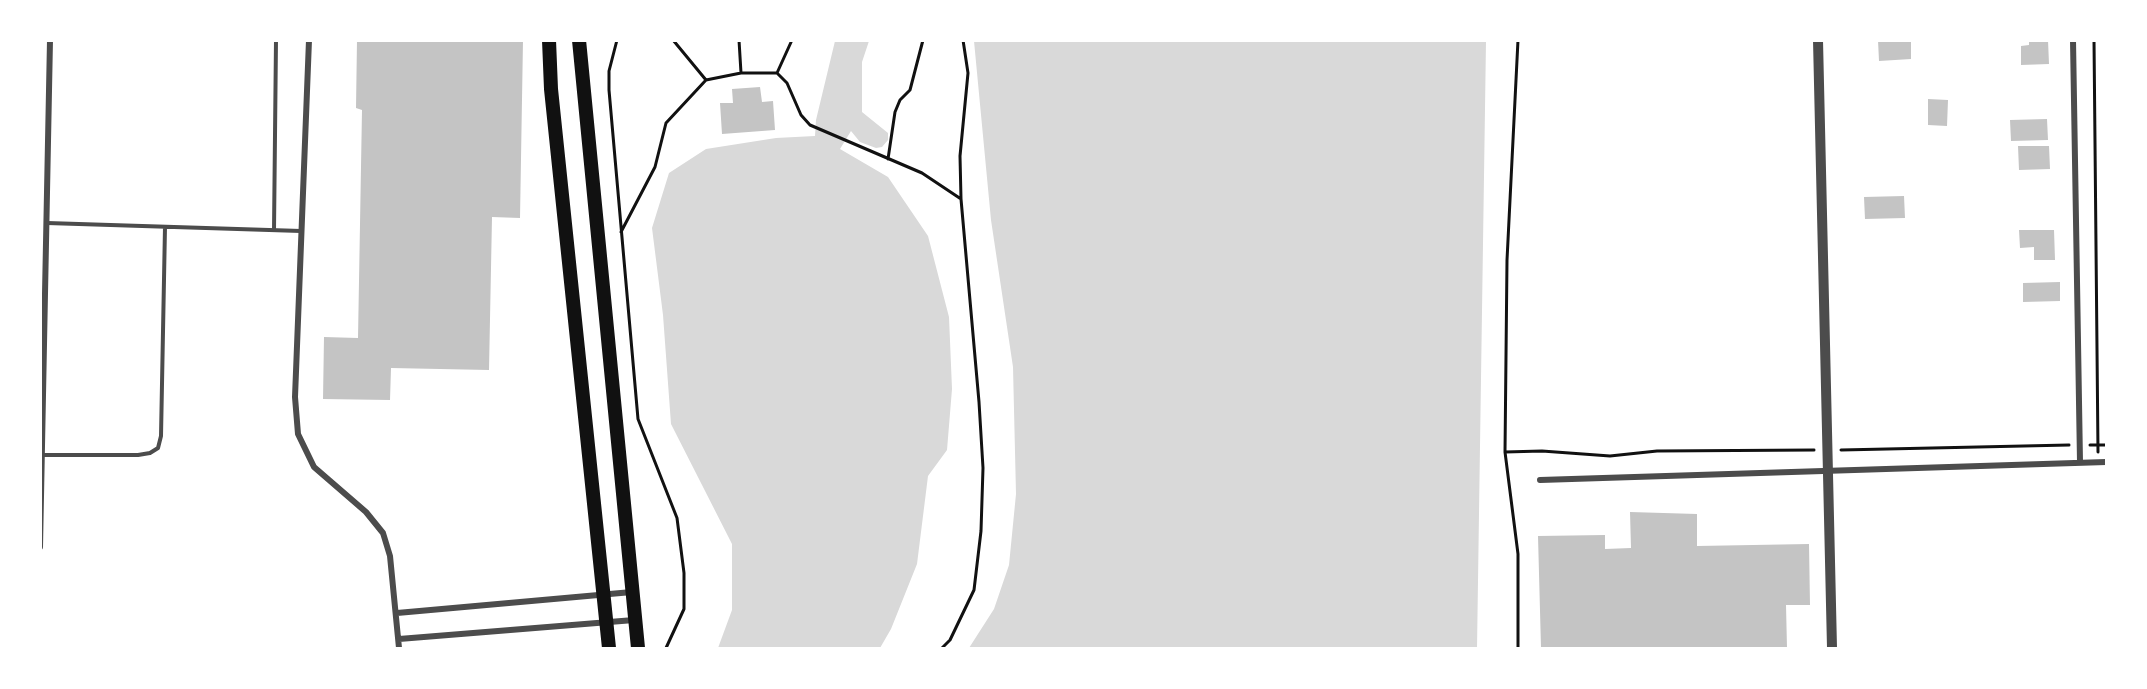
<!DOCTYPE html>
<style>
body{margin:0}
#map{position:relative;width:2147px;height:689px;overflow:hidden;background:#fff;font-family:"Fira Sans",sans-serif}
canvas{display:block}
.frame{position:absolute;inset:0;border:42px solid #fff;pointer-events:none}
</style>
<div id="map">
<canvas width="2147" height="689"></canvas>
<div class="frame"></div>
</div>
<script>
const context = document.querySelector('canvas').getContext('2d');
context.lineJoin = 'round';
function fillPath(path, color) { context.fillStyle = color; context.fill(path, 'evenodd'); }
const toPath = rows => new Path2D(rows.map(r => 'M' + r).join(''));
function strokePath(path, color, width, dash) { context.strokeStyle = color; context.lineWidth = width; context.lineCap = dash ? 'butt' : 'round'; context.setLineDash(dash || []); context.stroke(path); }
fillPath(toPath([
 [835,41,869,41,862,62,862,112,888,133,888,140,882,147,876,148,860,142,851,131,840,149,888,177,928,236,949,317,952,389,947,450,928,476,917,564,891,629,880,648,718,648,732,610,732,544,671,424,663,315,652,228,669,173,706,149,776,138,815,136,816,120],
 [974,41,1486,41,1477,648,969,648,994,609,1009,565,1016,494,1013,367,991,220]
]), '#d9d9d9');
fillPath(toPath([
 [357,40,523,40,520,218,492,217,489,370,391,368,390,400,323,399,324,337,358,338,362,110,356,108],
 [1878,40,1911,40,1911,59,1879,61],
 [2029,40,2048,40,2049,64,2021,65,2021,46,2029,45],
 [760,87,762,102,773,101,775,130,722,134,720,103,733,103,732,89],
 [1928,99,1948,100,1947,126,1928,125],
 [2047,119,2048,140,2011,141,2010,120],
 [2018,146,2049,146,2050,169,2019,170],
 [1904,196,1905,218,1865,219,1864,197],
 [2019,230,2054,230,2055,260,2034,260,2034,247,2020,248],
 [2060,282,2060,301,2023,302,2023,283],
 [1630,512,1697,514,1697,546,1809,544,1810,605,1786,605,1787,648,1541,648,1538,536,1605,535,1605,549,1631,548]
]), '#c4c4c4');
strokePath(toPath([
 [617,40,609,71,609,90,638,419,677,518,684,573,684,609,666,648],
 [673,40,706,80],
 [739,40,741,73],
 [2094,40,2098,452],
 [777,73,792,40],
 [888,159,895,112,900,100,910,90,923,40],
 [961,199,960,156,968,73,963,40],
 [621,232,655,167,666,123,706,80,741,73,777,73,787,83,801,115,810,125,922,173,961,199,979,402,983,468,981,531,974,590,950,640,942,648],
 [2090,445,2106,445],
 [1841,450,2069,445],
 [1505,452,1542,451,1610,456,1657,451,1814,450],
 [1518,648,1518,554,1505,452,1507,260,1518,40]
]), '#111', 3);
strokePath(toPath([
 [47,223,301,231],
 [274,230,276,40],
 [42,455,138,455,150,453,158,448,161,436,165,227]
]), '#4c4c4c', 4);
strokePath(toPath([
 [309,40,295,397,298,434,314,467,366,512,383,533,390,556,399,648],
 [2073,40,2080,462],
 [1540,480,2106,462],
 [40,547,50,40],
 [397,613,632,592],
 [399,639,634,620]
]), '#4c4c4c', 6);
strokePath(toPath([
 [1818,40,1832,648]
]), '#4c4c4c', 10);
strokePath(toPath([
 [549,40,551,89,609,648],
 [579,40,638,648]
]), '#111', 14);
</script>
